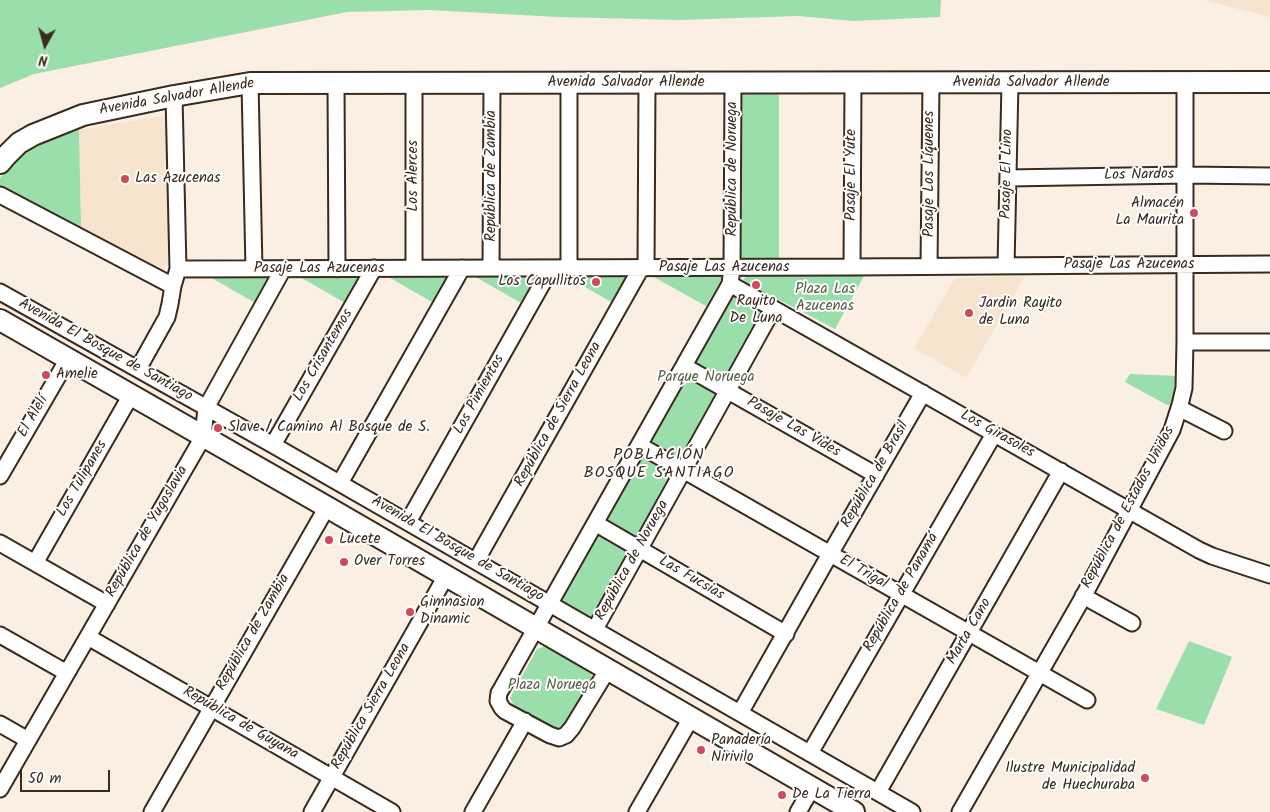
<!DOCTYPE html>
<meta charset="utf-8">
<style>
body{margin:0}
#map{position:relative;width:1270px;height:812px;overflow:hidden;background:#faefe2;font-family:Kalam,sans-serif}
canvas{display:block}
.north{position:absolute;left:20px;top:20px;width:50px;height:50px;-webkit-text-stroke:4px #fff;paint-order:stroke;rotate:187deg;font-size:14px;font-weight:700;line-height:20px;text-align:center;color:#3b2a1e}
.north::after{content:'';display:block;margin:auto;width:18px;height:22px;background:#3b2a1e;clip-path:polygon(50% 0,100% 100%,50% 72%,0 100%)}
.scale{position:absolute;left:20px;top:770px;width:90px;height:22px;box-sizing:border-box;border:2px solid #3b2a1e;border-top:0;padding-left:6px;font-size:15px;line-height:18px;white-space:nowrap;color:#3b2a1e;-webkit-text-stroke:4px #fff;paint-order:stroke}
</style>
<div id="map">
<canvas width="1270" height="812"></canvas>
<div class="north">N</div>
<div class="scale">50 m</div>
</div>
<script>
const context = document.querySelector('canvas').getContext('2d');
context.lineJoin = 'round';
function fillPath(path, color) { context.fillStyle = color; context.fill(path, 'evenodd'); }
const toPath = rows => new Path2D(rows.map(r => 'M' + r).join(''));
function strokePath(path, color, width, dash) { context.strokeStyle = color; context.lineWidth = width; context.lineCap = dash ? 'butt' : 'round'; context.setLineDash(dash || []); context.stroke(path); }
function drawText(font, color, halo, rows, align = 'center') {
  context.font = font + ' Kalam,sans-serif'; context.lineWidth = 4; context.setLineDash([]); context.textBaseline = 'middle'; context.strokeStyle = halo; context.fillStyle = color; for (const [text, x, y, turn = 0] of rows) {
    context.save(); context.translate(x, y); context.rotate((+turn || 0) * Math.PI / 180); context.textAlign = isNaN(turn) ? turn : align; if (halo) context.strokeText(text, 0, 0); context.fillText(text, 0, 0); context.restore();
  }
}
fillPath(toPath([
 [1203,0,1270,0,1270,17,1226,6],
 [166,115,175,261,154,270,81,228,79,130],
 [1025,276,966,378,914,348,955,278]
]), '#f7e4ce');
fillPath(toPath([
 [0,0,941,0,940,17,853,21,798,16,680,20,558,17,429,10,347,12,34,74,0,88],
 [742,91,779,91,779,262,741,262],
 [79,130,81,228,0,188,0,178,8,166,21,151,36,143],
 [378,271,450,271,432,302],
 [539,271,521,303,467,272],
 [275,272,257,304,203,273],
 [559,272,631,272,613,303],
 [293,273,365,273,347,304],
 [724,275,706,306,652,276],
 [746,276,864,276,835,329,743,281],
 [731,289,768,312,595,621,557,600],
 [1130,374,1180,376,1174,407,1165,404,1125,382],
 [1189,641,1232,657,1204,725,1156,709],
 [545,646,591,672,592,679,565,725,557,728,514,706,510,698,537,649]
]), '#99deab');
const street = toPath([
 [250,83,254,269],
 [336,83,337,269],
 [414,83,414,268],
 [569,83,569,268],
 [1008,178,1185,175,1270,176],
 [0,195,173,286],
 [929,266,931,83],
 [1006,266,1010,83],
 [852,267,853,83],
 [491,268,492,84],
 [646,268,647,83],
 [178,269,852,267,1270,264],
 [730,284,1199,550,1212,556,1270,575],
 [0,292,273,445,912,812],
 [1185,342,1270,342],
 [684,366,876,475],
 [138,369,167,317,170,304,173,286,178,269,174,96],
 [1179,408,1224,431],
 [273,445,374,268],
 [639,445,1087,700],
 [0,476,68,359],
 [340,483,462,268],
 [408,522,551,268],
 [595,523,786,634],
 [0,543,107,604],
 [476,561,641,268],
 [35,563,131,395],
 [1083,596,1132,623],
 [595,629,773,309],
 [0,635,67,673],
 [88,637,392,812],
 [608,669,572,728,566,735,559,738,550,735,505,711,502,708,498,701,499,693,502,688,730,284,732,268,733,83],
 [740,713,830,554,923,393],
 [0,724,28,740],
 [810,753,994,434],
 [0,789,203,437,206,408,283,269],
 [878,792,1061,471],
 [152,812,327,507],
 [312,812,446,576],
 [473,812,525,721],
 [637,812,691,718],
 [798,812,812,788],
 [960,812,1082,599,1172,430,1180,405,1184,388,1185,342,1185,82]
]);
const secondary = toPath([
 [0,163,5,157,19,143,33,135,83,115,174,96,250,83,1270,82],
 [0,320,327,507,854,812]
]);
strokePath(street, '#3b2a1e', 19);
strokePath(secondary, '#3b2a1e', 24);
strokePath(street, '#fff', 15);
strokePath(secondary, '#fff', 20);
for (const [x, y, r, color] of [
 [125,179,5,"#d1495b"],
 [1194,213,5,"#d1495b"],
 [596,282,5,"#d1495b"],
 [756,285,5,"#d1495b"],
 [969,313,5,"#d1495b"],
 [46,375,5,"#d1495b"],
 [218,428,5,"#d1495b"],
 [329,540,5,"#d1495b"],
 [344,562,5,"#d1495b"],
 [410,612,5,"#d1495b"],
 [701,750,5,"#d1495b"],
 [1145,778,5,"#d1495b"],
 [782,795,5,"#d1495b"]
]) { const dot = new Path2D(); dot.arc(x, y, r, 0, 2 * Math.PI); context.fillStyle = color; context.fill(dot); strokePath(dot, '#fff', 2); }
drawText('15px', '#3b2a1e', '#fff', [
 ["Avenida Salvador Allende",626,83],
 ["Avenida Salvador Allende",1031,83],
 ["Avenida Salvador Allende",177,98,-10],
 ["República de Noruega",733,169,-90],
 ["Pasaje Los Líquenes",930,174,-90],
 ["Pasaje El Lino",1008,174,-89],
 ["Pasaje El Yute",852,175,-90],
 ["Los Alerces",414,176,-90],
 ["República de Zambia",492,176,-90],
 ["Los Nardos",1139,176,-1],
 ["Pasaje Las Azucenas",1129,265],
 ["Pasaje Las Azucenas",724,268],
 ["Pasaje Las Azucenas",319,269],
 ["Avenida El Bosque de Santiago",105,351,29],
 ["Los Crisantemos",324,356,-60],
 ["Los Pimientos",480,395,-61],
 ["República de Sierra Leona",559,415,-61],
 ["El Alelí",34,417,-60],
 ["Pasaje Las Vides",793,428,30],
 ["Los Girasoles",997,435,29],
 ["República de Brasil",876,475,-60],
 ["Los Tulipanes",83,479,-60],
 ["República de Estados Unidos",1129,508,-62],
 ["República de Yugoslavia",148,532,-60],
 ["Avenida El Bosque de Santiago",457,550,30],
 ["República de Noruega",633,561,-61],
 ["El Trigal",863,573,30],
 ["Las Fucsias",691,579,30],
 ["República de Panamá",902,593,-60],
 ["Marta Cano",970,632,-60],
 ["República de Zambia",254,633,-60],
 ["República Sierra Leona",372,707,-60],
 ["República de Guyana",240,724,30]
]);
drawText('15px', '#3b2a1e', '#fff', [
 ["Las Azucenas",135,179],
 ["Almacén",1184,204,"right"],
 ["La Maurita",1184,221,"right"],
 ["Los Capullitos",586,282,"right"],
 ["Rayito",756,302,"center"],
 ["De Luna",756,319,"center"],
 ["Jardin Rayito",979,304],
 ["de Luna",979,321],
 ["Amelie",56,375],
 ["Slave / Camino Al Bosque de S.",228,428],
 ["Lucete",339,540],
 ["Over Torres",354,562],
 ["Gimnasion",420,603],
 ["Dinamic",420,620],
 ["Panadería",711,741],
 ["Nirivilo",711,758],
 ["Ilustre Municipalidad",1135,769,"right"],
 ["de Huechuraba",1135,786,"right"],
 ["De La Tierra",792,795]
], 'left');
drawText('15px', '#576048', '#fff', [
 ["Plaza Las",825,290],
 ["Azucenas",825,307],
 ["Parque Noruega",706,378],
 ["Plaza Noruega",552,686]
]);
context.letterSpacing = '1px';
drawText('16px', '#3b2a1e', '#fff', [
 ["POBLACIÓN",659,456],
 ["BOSQUE SANTIAGO",659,474]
]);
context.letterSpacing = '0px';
</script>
